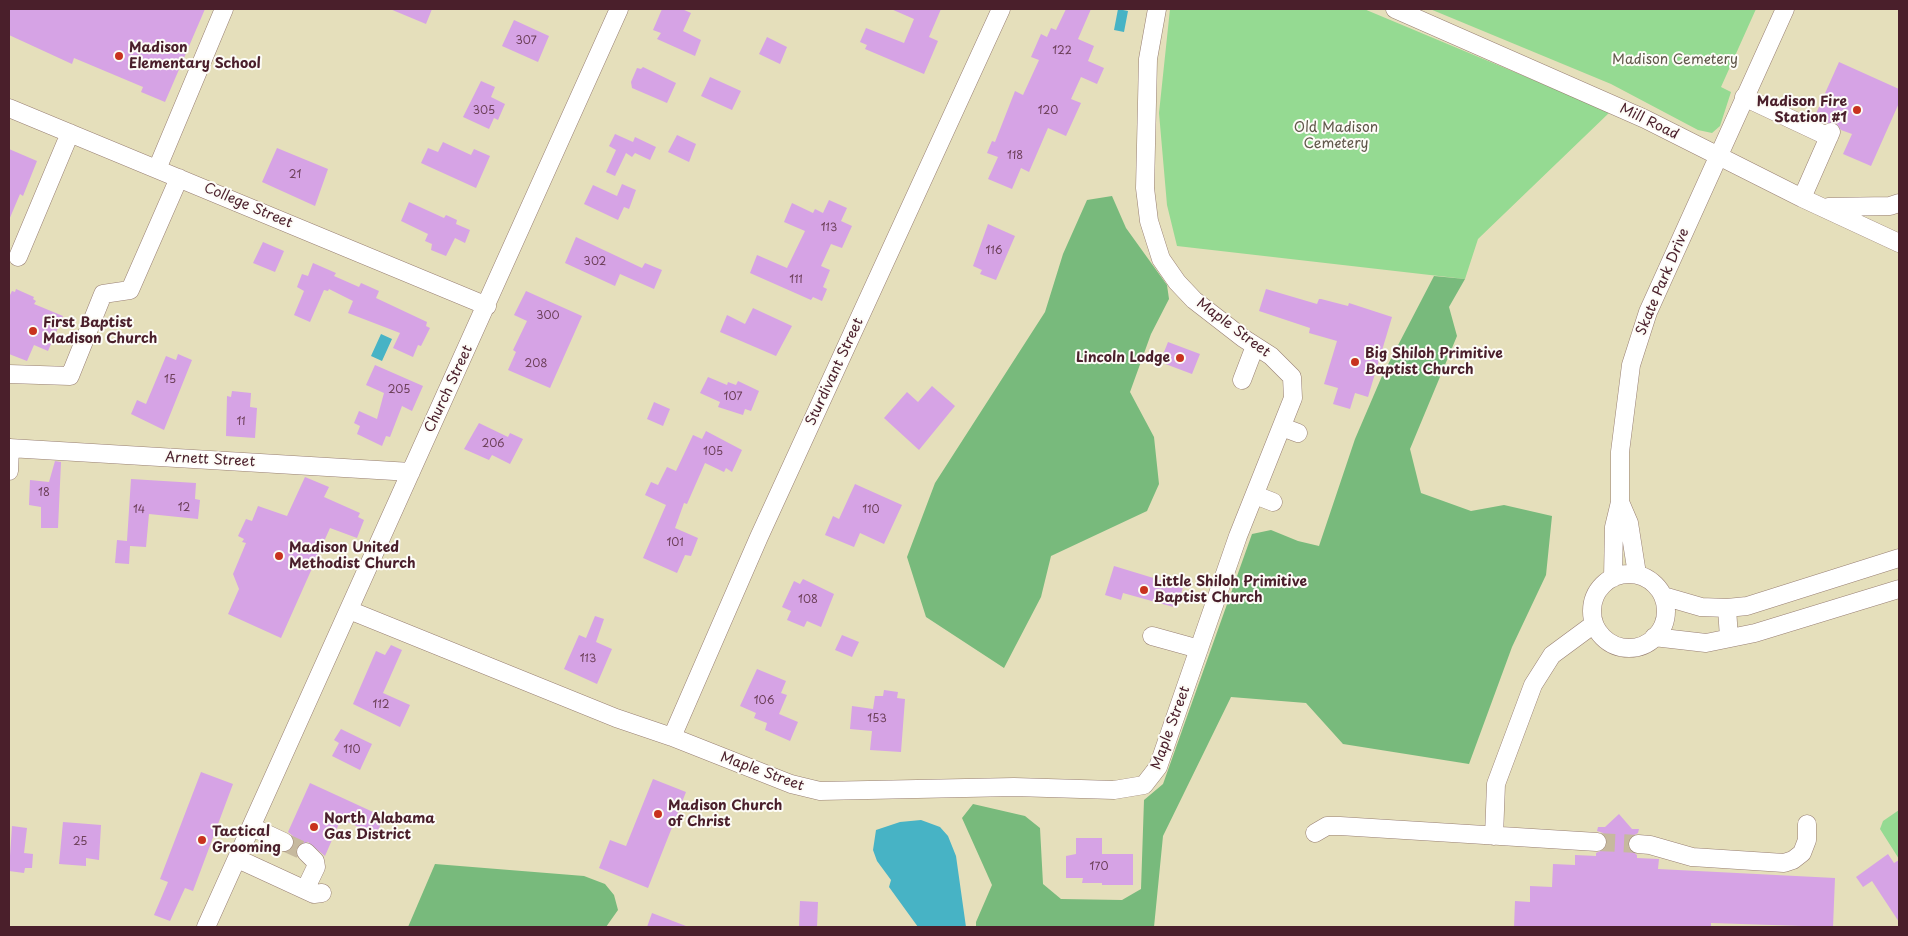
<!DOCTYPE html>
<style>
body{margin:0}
#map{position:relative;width:1908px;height:936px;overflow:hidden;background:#e5dfbb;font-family:"Playpen Sans",sans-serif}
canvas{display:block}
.frame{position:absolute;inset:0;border:10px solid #4a1f2b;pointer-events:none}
</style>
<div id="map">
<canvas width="1908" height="936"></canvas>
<div class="frame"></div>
</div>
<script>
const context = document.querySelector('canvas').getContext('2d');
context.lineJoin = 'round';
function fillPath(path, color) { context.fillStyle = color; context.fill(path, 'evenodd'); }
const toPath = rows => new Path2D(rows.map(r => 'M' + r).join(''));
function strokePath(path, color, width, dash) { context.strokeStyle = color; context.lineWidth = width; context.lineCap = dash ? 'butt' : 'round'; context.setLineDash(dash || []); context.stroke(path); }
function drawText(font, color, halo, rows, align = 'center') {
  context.font = font + ' "Playpen Sans",sans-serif'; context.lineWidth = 4; context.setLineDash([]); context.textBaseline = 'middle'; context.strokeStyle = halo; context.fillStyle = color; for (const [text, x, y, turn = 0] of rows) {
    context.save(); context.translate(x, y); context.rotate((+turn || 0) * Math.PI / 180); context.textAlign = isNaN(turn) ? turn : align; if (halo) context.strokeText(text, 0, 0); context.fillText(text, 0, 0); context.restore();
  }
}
fillPath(toPath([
 [1170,9,1364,9,1610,112,1478,239,1465,279,1177,246,1167,205,1159,113],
 [1430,9,1756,9,1721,87,1731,92,1720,126,1712,133,1698,130,1611,84],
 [1899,810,1899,859,1880,829,1883,821]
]), '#95da92');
fillPath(toPath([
 [1112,196,1126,228,1167,285,1169,299,1151,334,1130,392,1154,437,1159,484,1147,511,1051,556,1041,597,1004,668,926,617,907,557,935,483,1045,312,1063,254,1087,200],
 [1434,276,1465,279,1449,307,1457,336,1410,449,1421,493,1471,511,1504,505,1552,516,1546,575,1512,647,1469,764,1343,744,1306,703,1231,697,1163,836,1154,927,976,927,976,922,992,885,962,818,973,804,1025,816,1040,828,1043,884,1061,899,1122,900,1141,889,1144,800,1163,784,1252,534,1271,530,1298,541,1319,546,1355,439,1382,376],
 [435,864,584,876,605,884,614,895,618,910,606,927,408,927]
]), '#78ba7c');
fillPath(toPath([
 [1118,9,1128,11,1124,32,1114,30],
 [381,334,392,339,382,361,371,356],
 [921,820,940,827,948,836,956,856,966,927,918,927,889,887,891,880,877,861,873,850,876,830,900,822]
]), '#47b3c5');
fillPath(toPath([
 [9,9,205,9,165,102,141,92,143,87,74,58,72,64,9,35],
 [390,9,432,9,426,24],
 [662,9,682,9,691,13,683,31,701,40,695,56,657,39,661,33,653,30],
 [891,9,941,9,929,37,938,41,924,74,865,49,867,45,860,42,866,28,904,43,914,19],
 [1066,9,1091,9,1078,39,1094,46,1088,61,1104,68,1097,84,1081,77,1071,99,1081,103,1066,136,1048,128,1029,172,1021,168,1012,189,988,179,998,157,987,153,992,141,995,142,1015,91,1023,95,1039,60,1031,57,1041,34,1047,37,1051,28,1056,30],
 [514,20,549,36,538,62,502,46],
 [767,37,787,47,780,64,759,54],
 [1839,62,1899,89,1899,103,1871,166,1843,154,1852,134,1841,130,1836,123,1826,123,1814,118],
 [643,67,676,83,667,103,632,88,631,82,637,68,641,69],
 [710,77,741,91,732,110,701,96],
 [481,81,495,87,491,97,505,104,498,120,494,118,489,129,463,117],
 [615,134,633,142,635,137,656,147,650,160,635,153,632,157,626,153,615,176,606,172,616,150,609,146],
 [677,135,696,144,689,162,668,152],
 [443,142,471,155,474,149,490,156,476,188,421,163,428,148,438,152],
 [277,148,328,169,315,206,262,182],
 [9,149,37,161,23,196,20,194,9,220],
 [622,184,636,190,629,209,624,207,618,220,584,204,593,185,617,196],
 [829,200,847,208,841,221,852,226,842,248,831,244,821,266,830,270,823,287,827,289,822,301,813,297,811,300,750,273,757,255,787,268,805,231,784,222,792,203,813,213,815,209,823,213],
 [409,202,444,218,446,215,457,220,456,224,470,230,465,243,455,238,446,256,431,250,432,244,425,241,428,234,401,221],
 [988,224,1015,236,996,280,980,274,982,270,973,266],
 [576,237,642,268,645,263,662,270,654,289,620,274,615,286,565,263],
 [263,242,284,251,275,272,253,263],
 [313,263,336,273,334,276,359,287,361,283,379,291,376,298,427,322,426,326,430,328,421,346,418,345,413,357,393,348,400,333,348,313,353,301,329,289,328,291,324,290,310,322,294,315,304,291,297,287,302,274,308,276],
 [16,289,34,297,33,299,36,301,34,304,63,316,48,351,34,345,27,361,9,354,9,297,12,291,15,292],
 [1266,289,1317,304,1319,299,1321,299,1348,306,1349,303,1392,317,1368,397,1355,393,1350,409,1333,404,1338,388,1324,384,1337,341,1309,333,1310,328,1259,311],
 [526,291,582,316,550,388,508,370,516,352,513,350,527,321,514,315],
 [753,308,792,326,776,356,720,332,727,315,745,324],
 [1168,342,1200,354,1192,374,1160,362],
 [178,354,192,360,164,430,131,414,137,400,146,404,166,356,176,360],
 [375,365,423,386,412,411,402,406,390,437,386,436,382,446,357,434,360,426,354,423,359,411,377,419,384,393,366,385],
 [708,377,727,385,728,382,736,385,738,381,759,391,751,411,745,409,743,415,718,407,720,402,700,393],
 [932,386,955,406,919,450,884,418,907,392,918,402],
 [232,391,251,393,250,407,257,408,255,438,226,436,227,396,231,397],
 [654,402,670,409,663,426,647,419],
 [479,423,508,437,510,433,523,439,510,464,492,455,489,460,464,449],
 [706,431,742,450,732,472,726,468,724,472,705,463,687,504,684,503,675,528,698,538,691,556,685,555,677,573,643,558,666,505,645,495,651,482,658,485,667,467,676,471,693,435,702,439],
 [55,461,61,462,58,528,41,528,41,507,29,505,30,480,49,482],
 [305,477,329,487,324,497,360,513,358,517,364,520,357,538,330,528,281,638,228,614,239,589,233,574,246,543,242,542,244,539,238,536,246,519,252,521,258,506,287,516],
 [131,479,196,483,195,499,200,500,198,519,149,514,146,547,130,546,129,564,115,563,117,540,127,541],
 [855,484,902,505,884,544,860,533,854,547,825,535,833,516,839,519],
 [1114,566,1183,587,1177,608,1123,593,1121,600,1105,595],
 [803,579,834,594,821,627,807,621,804,627,787,620,791,611,782,607,794,581,800,584],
 [595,616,604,619,596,642,612,649,597,684,564,669,579,635,586,638],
 [842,635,859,642,852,657,835,650],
 [391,645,402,650,383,693,410,705,400,727,353,704,376,651,385,655],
 [757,669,786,681,781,693,787,695,779,714,798,722,790,741,765,730,767,723,754,718,756,713,740,706],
 [884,690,898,692,897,698,905,699,901,752,870,750,872,731,850,729,852,706,873,709,875,696,883,696],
 [341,729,372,744,360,770,332,756,339,743,334,740],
 [201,772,233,784,193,891,185,888,170,921,154,915,168,882,160,879],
 [653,779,686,792,648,888,599,868,610,840,626,846],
 [310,783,384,817,376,835,341,819,325,856,308,842,298,845,296,850,297,857,286,852,294,846,293,836,288,832],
 [1619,814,1632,829,1639,829,1638,833,1629,838,1629,849,1637,855,1637,858,1659,859,1658,869,1835,878,1833,927,1711,923,1711,927,1514,927,1515,901,1530,902,1530,886,1552,887,1553,864,1575,865,1575,855,1596,856,1596,853,1606,848,1608,842,1603,833,1597,831,1598,827,1605,827],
 [63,822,101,825,99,860,86,858,86,866,59,864],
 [12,826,27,828,24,853,33,854,32,868,25,868,24,873,9,871],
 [1076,838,1102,838,1102,854,1133,854,1133,885,1102,885,1102,883,1082,883,1083,878,1066,878,1066,856,1076,854],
 [1888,854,1894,863,1899,860,1899,922,1872,881,1863,887,1856,877],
 [800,901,818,902,817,927,799,927],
 [652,913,686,926,686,927,647,927]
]), '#d6a3e5');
strokePath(toPath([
 [284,842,306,852],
 [1597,842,1638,844]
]), '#c6b99e', 18, [18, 9]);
const minor = toPath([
 [1395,9,1645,119,1802,198,1899,243],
 [1744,97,1829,137],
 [9,108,487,306],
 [157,169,224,9],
 [1802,198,1831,132],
 [1828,207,1890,206,1899,203],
 [18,257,70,133],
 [9,374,70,376,103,294,130,290,179,178],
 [1242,380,1255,346],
 [1282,427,1298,433],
 [9,448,411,472],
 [9,471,10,448],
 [1255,495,1273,502],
 [1620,502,1629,523,1637,574],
 '1592 611a37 37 0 1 1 74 0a37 37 0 1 1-74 0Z',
 [1613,578,1614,527,1620,502,1620,452,1631,365,1648,312,1785,9],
 [1663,596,1701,607,1727,608,1747,606,1899,558],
 [1727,608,1729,638],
 [349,610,616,718,672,737,791,784,820,791,1014,787,1114,790,1144,785,1158,767,1238,536,1293,398,1292,377,1271,356,1243,338,1194,300,1177,282,1161,259,1149,221,1145,188,1148,59,1157,9],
 [1152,636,1199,649],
 [1654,637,1706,643,1755,633,1899,589],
 [672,737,759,537,1001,9],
 [252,827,284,842],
 [1315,833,1327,826,1340,826,1597,842],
 [1494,836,1496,784,1533,685,1552,655,1594,624],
 [1638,844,1650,845,1692,857,1784,863,1793,860,1802,853,1807,840,1807,824],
 [238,859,314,894,322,893],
 [305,890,316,867,315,861,306,852],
 [206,927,619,9]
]);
strokePath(minor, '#987f73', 19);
strokePath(minor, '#fff', 18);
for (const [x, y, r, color] of [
 [119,56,5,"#c8321e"],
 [1857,110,5,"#c8321e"],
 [33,331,5,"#c8321e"],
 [1180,358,5,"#c8321e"],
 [1355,362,5,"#c8321e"],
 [279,556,5,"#c8321e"],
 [1144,590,5,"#c8321e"],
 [658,814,5,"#c8321e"],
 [314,827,5,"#c8321e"],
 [202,840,5,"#c8321e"]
]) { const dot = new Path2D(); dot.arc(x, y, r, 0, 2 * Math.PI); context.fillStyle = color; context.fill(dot); strokePath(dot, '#fdfcf7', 2); }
drawText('11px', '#6d405a', null, [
 ["307",526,41],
 ["122",1062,51],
 ["305",484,111],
 ["120",1048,111],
 ["118",1015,156],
 ["21",295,175],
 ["113",829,228],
 ["116",994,251],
 ["302",595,262],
 ["111",796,280],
 ["300",548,316],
 ["208",536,364],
 ["15",170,380],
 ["205",399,390],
 ["107",733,397],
 ["11",241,422],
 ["206",493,444],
 ["105",713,452],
 ["18",44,493],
 ["12",184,508],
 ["14",139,510],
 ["110",871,510],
 ["101",675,543],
 ["108",808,600],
 ["113",588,659],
 ["106",764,701],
 ["112",381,705],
 ["153",877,719],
 ["110",352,750],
 ["25",80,842],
 ["170",1099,867]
]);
drawText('bold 14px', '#4a1f2b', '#fdfcf7', [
 ["Madison",129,48],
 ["Elementary School",129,64],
 ["Madison Fire",1847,102,"right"],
 ["Station #1",1847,118,"right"],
 ["First Baptist",43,323],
 ["Madison Church",43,339],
 ["Big Shiloh Primitive",1365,354],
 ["Baptist Church",1365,370],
 ["Lincoln Lodge",1170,358,"right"],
 ["Madison United",289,548],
 ["Methodist Church",289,564],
 ["Little Shiloh Primitive",1154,582],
 ["Baptist Church",1154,598],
 ["Madison Church",668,806],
 ["of Christ",668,822],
 ["North Alabama",324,819],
 ["Gas District",324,835],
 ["Tactical",212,832],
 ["Grooming",212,848]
], 'left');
drawText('14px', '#60574a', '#fdfcf7', [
 ["Madison Cemetery",1675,60],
 ["Old Madison",1336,128],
 ["Cemetery",1336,144]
]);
drawText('14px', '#4a1f2b', '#fdfcf7', [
 ["Mill Road",1649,122,26],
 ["College Street",248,206,23],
 ["Skate Park Drive",1663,282,-67],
 ["Maple Street",1233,328,37],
 ["Sturdivant Street",835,372,-65],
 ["Church Street",449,389,-65],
 ["Arnett Street",210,460,3],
 ["Maple Street",1171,728,-70],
 ["Maple Street",762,772,20]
]);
</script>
